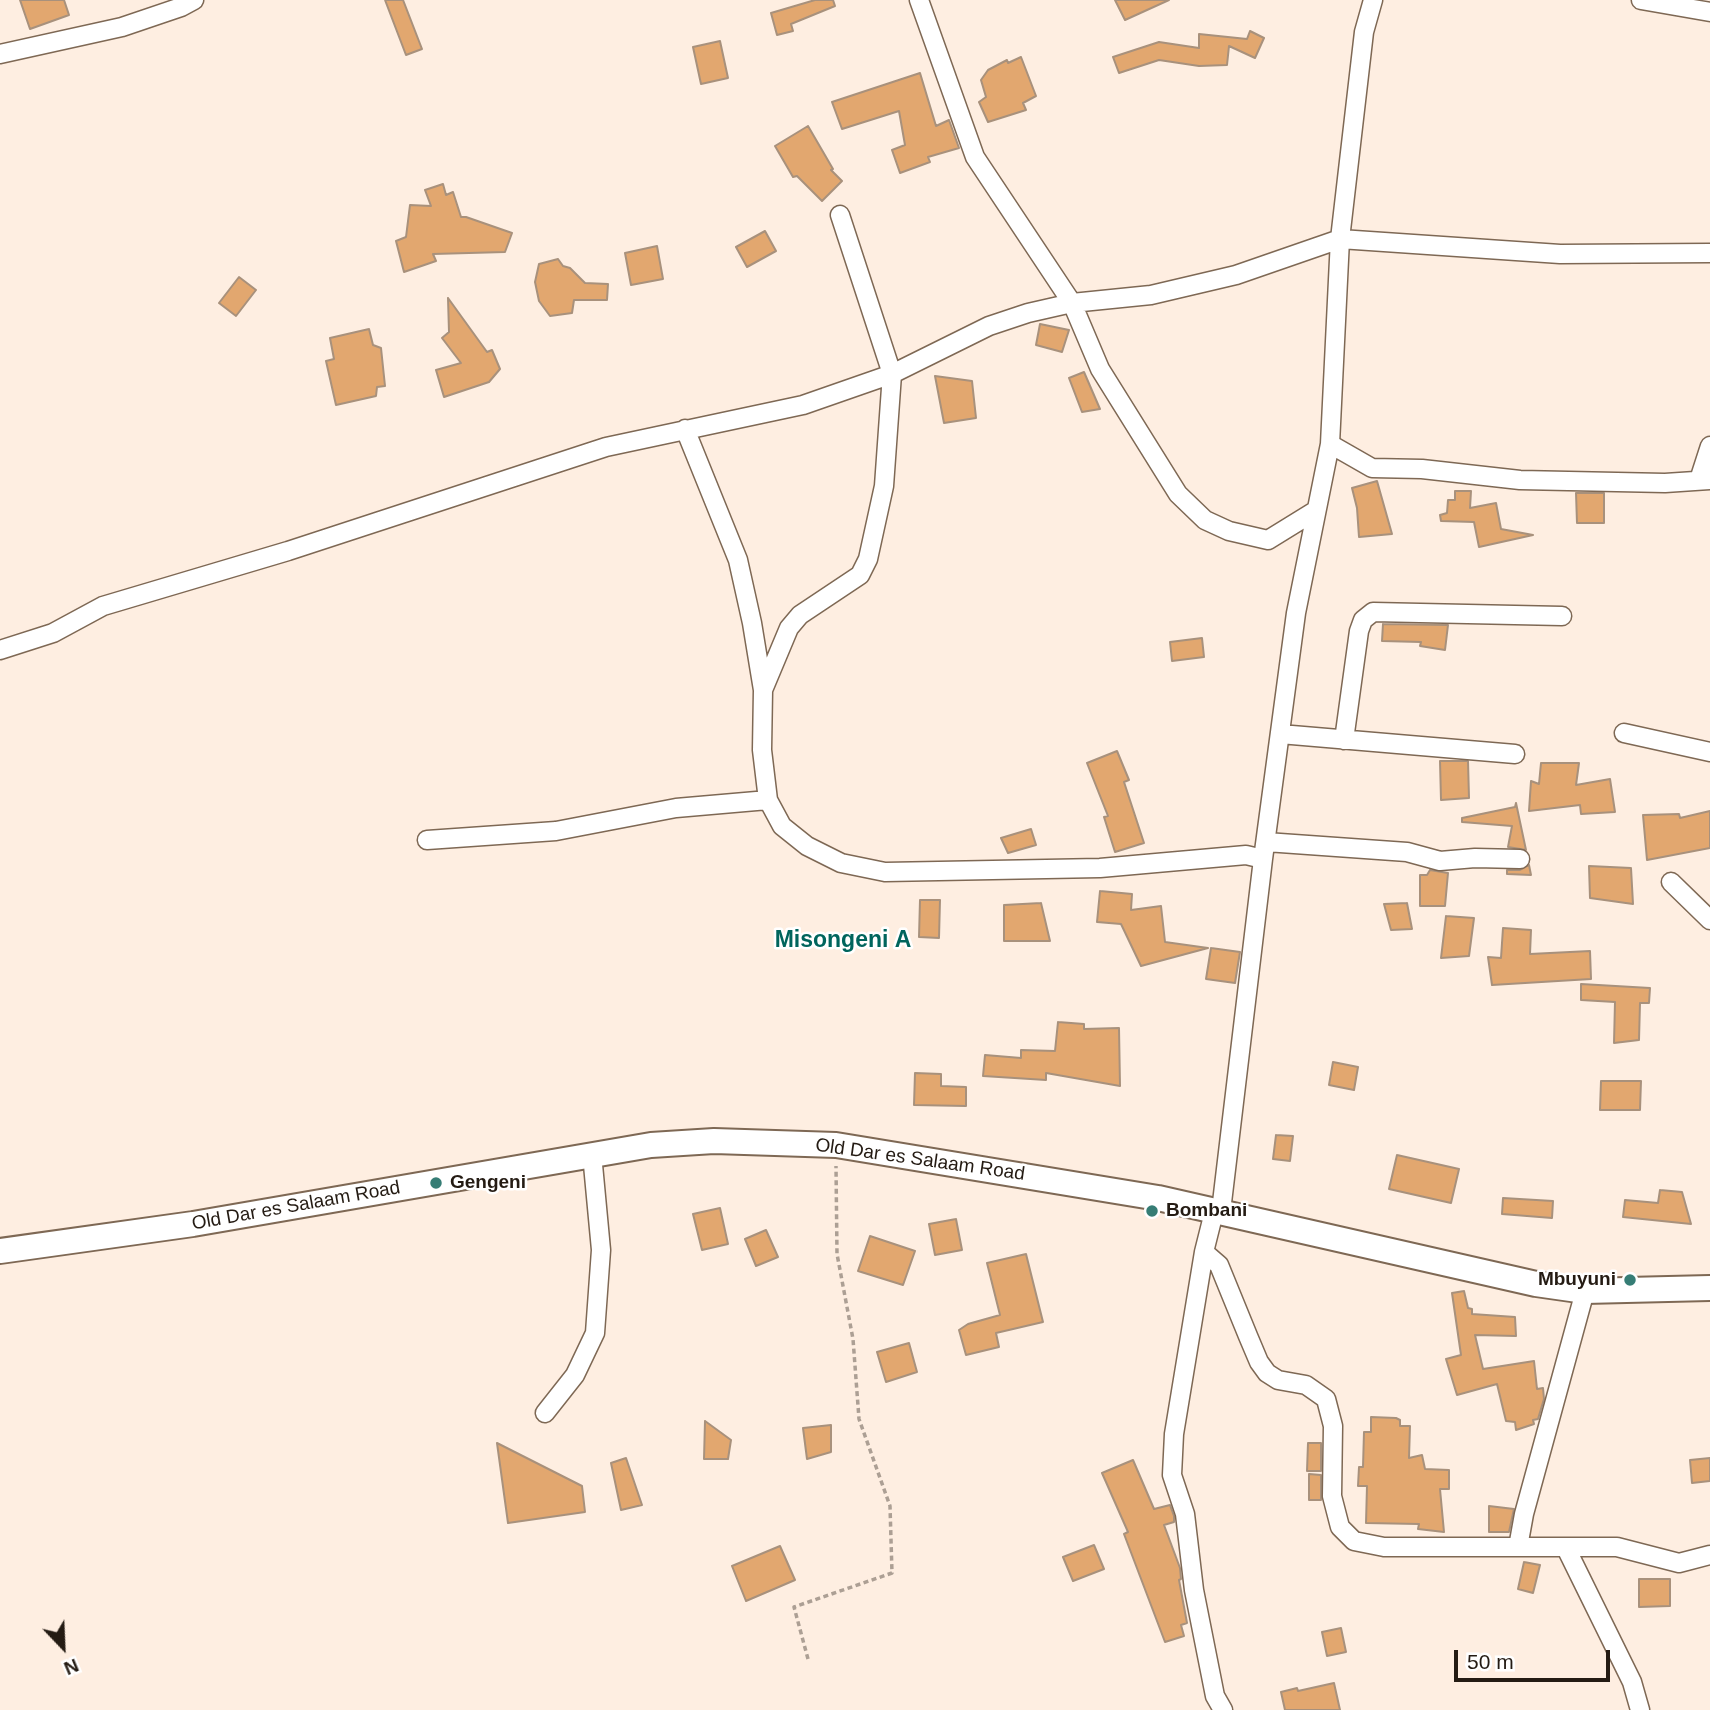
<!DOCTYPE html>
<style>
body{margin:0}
#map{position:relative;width:1710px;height:1710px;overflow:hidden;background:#feeee1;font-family:Arial,sans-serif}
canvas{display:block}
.north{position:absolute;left:28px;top:1612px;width:70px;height:70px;-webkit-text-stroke:5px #fff;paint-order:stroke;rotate:157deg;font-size:19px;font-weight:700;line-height:28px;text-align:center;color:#241b13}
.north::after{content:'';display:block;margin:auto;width:24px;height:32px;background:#241b13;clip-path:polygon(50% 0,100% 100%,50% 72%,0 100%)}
.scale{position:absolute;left:1454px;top:1650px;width:156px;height:32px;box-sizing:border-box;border:4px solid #241b13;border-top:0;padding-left:9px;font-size:21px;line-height:24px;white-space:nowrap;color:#241b13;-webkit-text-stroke:5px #fff;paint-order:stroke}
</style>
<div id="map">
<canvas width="1710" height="1710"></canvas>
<div class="north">N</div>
<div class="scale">50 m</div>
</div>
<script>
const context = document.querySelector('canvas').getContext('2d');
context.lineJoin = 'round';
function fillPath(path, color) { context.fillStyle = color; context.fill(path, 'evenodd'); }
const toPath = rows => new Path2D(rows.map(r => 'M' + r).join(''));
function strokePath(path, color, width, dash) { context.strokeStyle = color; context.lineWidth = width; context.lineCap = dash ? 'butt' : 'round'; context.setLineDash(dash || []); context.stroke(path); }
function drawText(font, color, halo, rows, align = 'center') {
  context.font = font + ' Arial,sans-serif'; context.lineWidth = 5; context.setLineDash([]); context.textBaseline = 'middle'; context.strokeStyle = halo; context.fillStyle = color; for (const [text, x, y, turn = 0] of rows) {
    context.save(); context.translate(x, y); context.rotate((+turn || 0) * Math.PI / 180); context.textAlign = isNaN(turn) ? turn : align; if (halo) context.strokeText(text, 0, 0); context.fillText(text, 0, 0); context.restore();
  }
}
const building = toPath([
 [20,0,64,0,69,15,30,29,20,0],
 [385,0,403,0,422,49,406,55,385,0],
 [815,0,833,0,835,6,791,24,793,31,777,35,771,13,815,0],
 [1115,0,1169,0,1125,20,1115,0],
 [1250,31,1264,38,1255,58,1229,46,1227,65,1199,66,1159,60,1119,73,1113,57,1159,42,1199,48,1199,34,1247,39,1250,31],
 [720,41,728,78,701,84,693,47,720,41],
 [1021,57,1036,96,1023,103,1026,110,988,122,979,102,986,97,981,80,988,70,1007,60,1008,63,1021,57],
 [920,73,936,126,949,120,959,148,928,157,930,162,900,173,892,150,905,145,899,111,842,129,832,102,920,73],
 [808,126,833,169,831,170,842,181,822,201,797,176,793,177,775,146,808,126],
 [443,184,446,195,453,192,461,217,466,217,512,233,505,252,433,254,436,261,404,272,396,241,406,237,410,205,431,206,425,190,443,184],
 [765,231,776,251,747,267,736,247,765,231],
 [657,246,663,279,631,285,625,253,657,246],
 [558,259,563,266,570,268,585,283,608,284,607,300,574,300,572,313,550,316,539,301,535,282,539,264,558,259],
 [239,277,256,290,236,316,219,303,239,277],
 [448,298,487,352,492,350,500,369,489,382,444,397,436,370,461,363,442,338,449,332,448,298],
 [1040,324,1069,330,1062,352,1036,345,1040,324],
 [369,329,373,345,381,348,385,386,377,387,376,396,336,405,326,361,334,359,330,338,369,329],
 [1084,372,1100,409,1082,412,1069,378,1084,372],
 [935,376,972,381,976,418,944,423,935,376],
 [1377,481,1392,534,1359,537,1357,508,1352,488,1377,481],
 [1455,491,1471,491,1470,508,1496,503,1501,529,1533,535,1479,547,1474,522,1441,521,1440,515,1447,513,1448,500,1455,500,1455,491],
 [1576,493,1604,493,1604,523,1577,523,1576,493],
 [1383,624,1448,625,1445,650,1420,646,1421,642,1382,641,1383,624],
 [1202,638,1204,657,1172,661,1170,642,1202,638],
 [1117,751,1129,780,1124,782,1144,843,1115,852,1104,817,1108,816,1087,763,1117,751],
 [1440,761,1468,761,1469,798,1441,800,1440,761],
 [1541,763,1579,763,1576,785,1610,779,1615,812,1581,814,1580,805,1529,811,1531,781,1539,784,1541,763],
 [1516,803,1526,850,1508,847,1512,826,1462,822,1462,818,1515,807,1516,803],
 [1710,811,1710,848,1647,860,1643,815,1679,814,1680,818,1710,811],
 [1031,829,1036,845,1008,853,1001,838,1031,829],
 [1529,865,1531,875,1507,874,1507,870,1520,870,1529,865],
 [1589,866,1631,868,1633,904,1590,898,1589,866],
 [1430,870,1448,873,1445,906,1420,906,1420,875,1427,875,1430,870],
 [1100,891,1132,894,1131,910,1161,906,1165,942,1208,948,1141,966,1121,924,1097,922,1100,891],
 [920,900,940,900,939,938,919,937,920,900],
 [1041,903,1050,941,1004,941,1004,905,1041,903],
 [1407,903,1412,929,1391,930,1384,904,1407,903],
 [1446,916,1474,918,1469,956,1441,958,1446,916],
 [1503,928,1531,930,1530,954,1590,951,1591,979,1492,985,1488,957,1501,958,1503,928],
 [1211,948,1240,952,1235,983,1206,979,1211,948],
 [1581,984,1650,988,1649,1003,1640,1003,1639,1040,1614,1043,1615,1002,1581,1000,1581,984],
 [1058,1022,1084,1024,1084,1029,1119,1028,1120,1086,1046,1073,1046,1080,983,1076,985,1055,1021,1058,1021,1050,1055,1051,1058,1022],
 [1333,1062,1358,1067,1354,1090,1329,1085,1333,1062],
 [915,1073,941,1074,941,1086,966,1087,966,1106,914,1105,915,1073],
 [1601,1081,1641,1081,1640,1110,1600,1110,1601,1081],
 [1276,1135,1293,1136,1290,1161,1273,1159,1276,1135],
 [1397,1155,1459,1169,1451,1203,1389,1189,1397,1155],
 [1660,1190,1682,1192,1691,1224,1623,1217,1625,1200,1658,1203,1660,1190],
 [1503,1198,1553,1201,1552,1218,1502,1214,1503,1198],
 [720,1208,728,1244,702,1250,693,1214,720,1208],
 [956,1219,962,1250,935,1255,929,1224,956,1219],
 [766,1230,778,1257,756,1266,745,1239,766,1230],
 [870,1236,915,1251,903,1285,858,1271,870,1236],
 [1026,1254,1043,1322,996,1333,999,1347,966,1355,959,1330,968,1324,1000,1315,987,1263,1026,1254],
 [1464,1291,1468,1308,1472,1309,1472,1314,1515,1317,1516,1336,1475,1335,1483,1369,1534,1361,1537,1389,1543,1388,1544,1399,1538,1419,1533,1420,1534,1424,1516,1430,1515,1422,1506,1421,1497,1384,1457,1395,1446,1359,1461,1355,1452,1293,1464,1291],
 [909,1343,917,1372,886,1382,877,1352,909,1343],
 [1371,1417,1396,1418,1400,1420,1400,1426,1410,1426,1409,1458,1422,1455,1425,1469,1449,1470,1449,1489,1440,1489,1444,1532,1418,1529,1419,1524,1366,1523,1367,1486,1358,1486,1359,1467,1363,1467,1364,1432,1371,1432,1371,1417],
 [705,1421,731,1440,728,1459,704,1459,705,1421],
 [831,1425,831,1452,807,1459,803,1428,831,1425],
 [497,1443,582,1486,585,1512,508,1523,497,1443],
 [1308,1443,1321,1443,1321,1471,1307,1471,1308,1443],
 [626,1458,642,1505,621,1510,611,1463,626,1458],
 [1710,1458,1710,1481,1692,1483,1690,1460,1710,1458],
 [1133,1460,1154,1509,1170,1505,1174,1516,1174,1522,1164,1525,1180,1568,1181,1579,1179,1580,1187,1623,1181,1625,1184,1636,1165,1642,1124,1534,1128,1532,1102,1473,1133,1460],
 [1309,1474,1321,1475,1321,1500,1309,1500,1309,1474],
 [1489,1506,1514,1509,1509,1532,1489,1532,1489,1506],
 [1094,1545,1104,1569,1073,1581,1063,1557,1094,1545],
 [780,1546,795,1580,746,1601,732,1566,780,1546],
 [1524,1562,1540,1565,1533,1593,1518,1589,1524,1562],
 [1639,1579,1670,1579,1670,1606,1639,1607,1639,1579],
 [1341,1628,1346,1652,1327,1656,1322,1632,1341,1628],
 [1334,1683,1340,1710,1285,1710,1281,1692,1297,1688,1298,1691,1334,1683]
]);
fillPath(building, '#e2a76f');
strokePath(building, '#a8917c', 2);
const street = toPath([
 [919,0,975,157,1072,303,1100,369,1178,494,1205,520,1229,531,1268,540,1315,511],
 [1641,0,1710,12],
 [0,54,122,27,181,7,194,0],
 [685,429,738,560,752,623,763,690,762,750,768,800,782,826,807,846,841,863,885,872,1100,868,1246,855,1263,859],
 [1330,444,1372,468,1422,469,1520,480,1665,483,1710,480],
 [1699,480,1710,446],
 [0,650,53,633,103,606,288,551,606,447,803,405,892,374,989,326,1028,313,1072,303,1151,295,1236,275,1340,239,1560,254,1710,253],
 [763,690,789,628,800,615,860,575,868,559,884,486,892,374,840,215],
 [1624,733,1710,752],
 [1280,734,1515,754],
 [1344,740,1359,631,1363,620,1373,612,1562,616],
 [427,840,556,831,676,808,768,800],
 [1266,842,1407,852,1440,861,1475,858,1520,859],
 [1671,882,1710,920],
 [1221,1211,1263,859,1296,613,1330,444,1340,239,1364,32,1373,0],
 [1214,1212,1204,1252,1174,1434,1172,1475,1185,1514,1194,1590,1215,1696,1223,1710],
 [1204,1252,1219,1265,1248,1336,1259,1362,1267,1373,1278,1380,1306,1385,1326,1399,1333,1426,1332,1496,1340,1527,1354,1541,1384,1547,1617,1547,1679,1563,1710,1555],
 [545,1413,575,1375,595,1333,601,1250,592,1154],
 [1518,1547,1524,1514,1585,1291],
 [1566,1548,1632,1682,1640,1710]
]);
const secondary = toPath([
 [0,1251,193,1224,651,1145,714,1141,836,1145,1158,1198,1536,1284,1585,1291,1710,1288]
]);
strokePath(street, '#7e6854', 21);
strokePath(secondary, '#7e6854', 28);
strokePath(toPath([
 [808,1659,794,1607,892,1573,890,1506,859,1419,853,1339,837,1254,836,1166]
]), '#ac9f94', 3.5, [5, 3.5]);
strokePath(street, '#fff', 18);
strokePath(secondary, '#fff', 24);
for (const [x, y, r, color] of [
 [436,1183,7,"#367d75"],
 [1152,1211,7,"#367d75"],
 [1630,1280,7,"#367d75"]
]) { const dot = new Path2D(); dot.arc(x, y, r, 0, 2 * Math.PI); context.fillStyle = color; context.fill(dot); strokePath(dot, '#fff', 2.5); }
drawText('19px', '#241b13', '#fff', [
 ["Old Dar es Salaam Road",920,1160,8],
 ["Old Dar es Salaam Road",296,1206,-10]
]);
drawText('bold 19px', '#241b13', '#fff', [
 ["Gengeni",450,1183],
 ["Bombani",1166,1211],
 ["Mbuyuni",1616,1280,"right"]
], 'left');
drawText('bold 23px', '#00655d', '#fff', [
 ["Misongeni A",843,941]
]);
</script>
